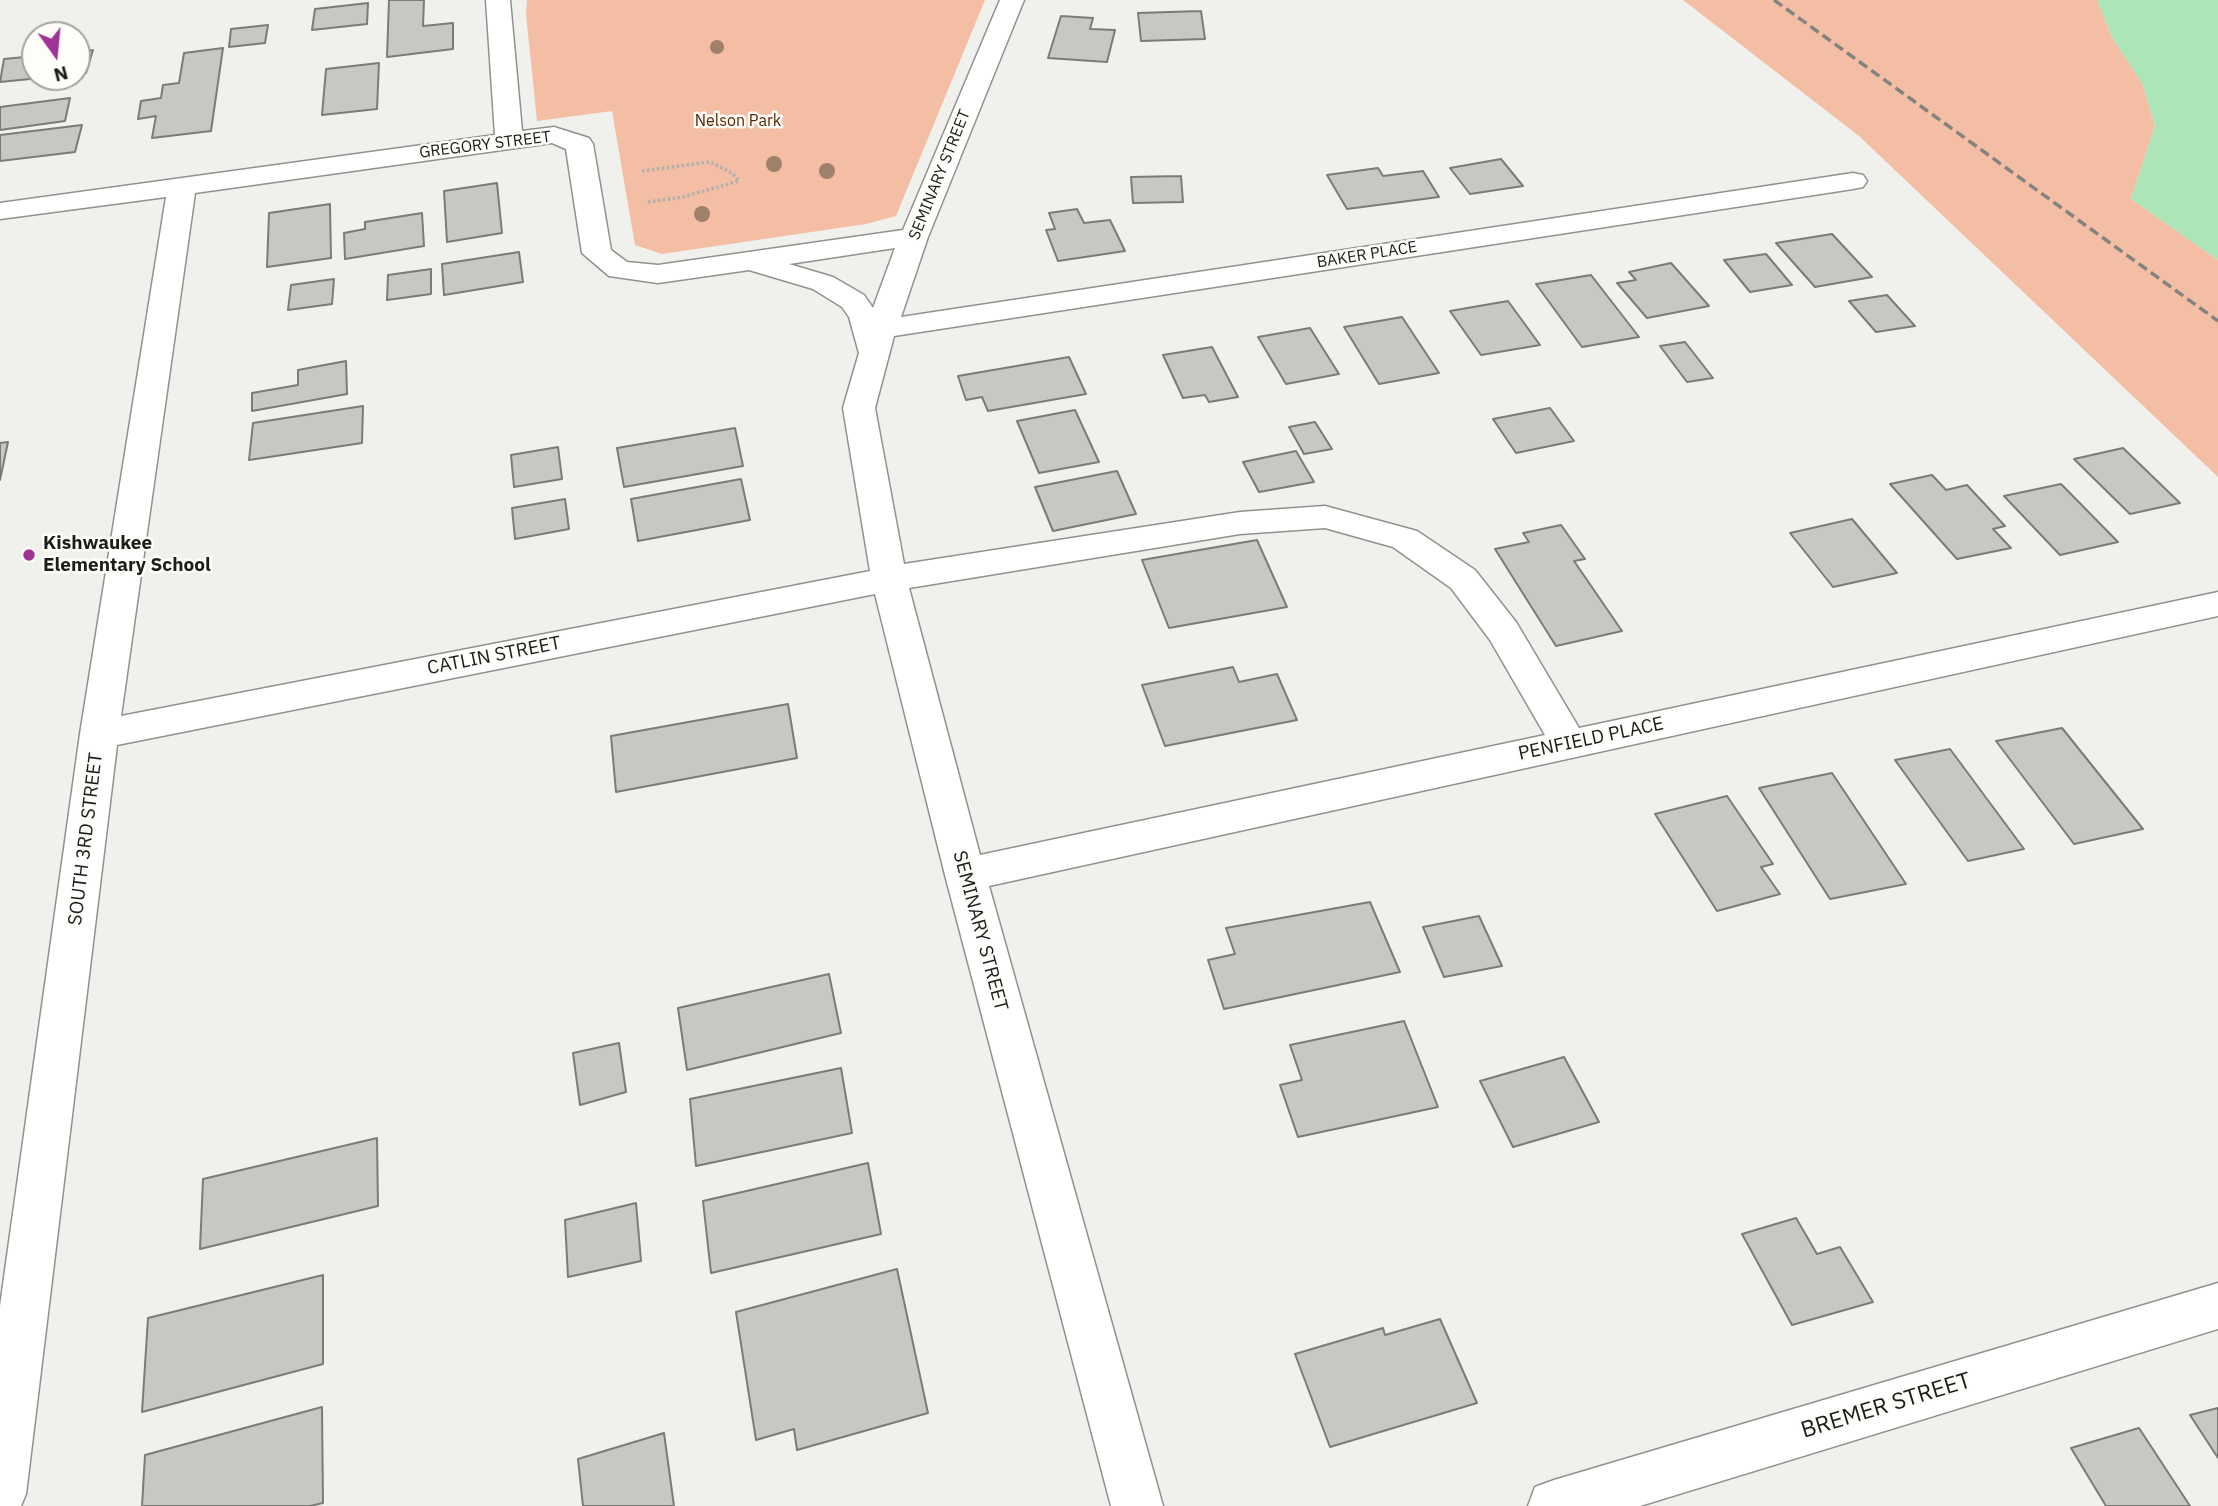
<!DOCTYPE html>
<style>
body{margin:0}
#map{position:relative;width:2218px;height:1506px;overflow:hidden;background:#f0f0ed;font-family:"IBM Plex Sans",sans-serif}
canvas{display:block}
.north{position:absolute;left:21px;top:21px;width:70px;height:70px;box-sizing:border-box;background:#fefdfa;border:2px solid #a4a3a1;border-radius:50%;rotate:165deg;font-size:19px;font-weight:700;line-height:28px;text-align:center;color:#1c1c1b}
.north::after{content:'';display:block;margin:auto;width:24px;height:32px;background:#9f3495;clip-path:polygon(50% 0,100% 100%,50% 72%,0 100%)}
</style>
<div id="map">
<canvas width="2218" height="1506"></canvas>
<div class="north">N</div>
</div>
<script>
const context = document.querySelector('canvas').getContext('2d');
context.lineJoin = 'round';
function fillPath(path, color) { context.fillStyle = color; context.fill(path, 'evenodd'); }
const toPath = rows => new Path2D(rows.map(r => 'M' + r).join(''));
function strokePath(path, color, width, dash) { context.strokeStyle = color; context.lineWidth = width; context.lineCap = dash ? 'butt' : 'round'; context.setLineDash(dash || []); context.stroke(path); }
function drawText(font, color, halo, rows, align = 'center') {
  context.font = font + ' "IBM Plex Sans",sans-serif'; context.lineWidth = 5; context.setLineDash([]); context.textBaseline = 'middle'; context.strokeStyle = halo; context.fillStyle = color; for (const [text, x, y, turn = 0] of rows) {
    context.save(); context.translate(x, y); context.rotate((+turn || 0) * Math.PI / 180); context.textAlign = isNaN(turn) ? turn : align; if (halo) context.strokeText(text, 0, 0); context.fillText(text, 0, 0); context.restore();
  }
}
fillPath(toPath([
 [527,0,985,0,896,216,866,224,662,254,635,245,612,111,537,121,526,14],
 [1683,0,2097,0,2112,37,2143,85,2155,126,2131,199,2218,260,2218,477,1859,136]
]), '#f3bea3');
fillPath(toPath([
 [2097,0,2218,0,2218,260,2131,199,2155,126,2143,85,2112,37]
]), '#ace6b8');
const building = toPath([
 [389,0,424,0,423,26,453,23,453,49,387,57,389,0],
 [368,3,367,24,312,30,315,9,368,3],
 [1201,11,1205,39,1141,41,1138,13,1201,11],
 [1061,16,1093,18,1090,29,1115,30,1107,62,1048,58,1061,16],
 [268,25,265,43,229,47,231,29,268,25],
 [223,48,211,131,152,138,156,116,138,119,141,101,161,98,163,85,179,83,184,53,223,48],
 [93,50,86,73,77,74,77,51,93,50],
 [35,56,35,77,50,77,0,82,4,59,35,56],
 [379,63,377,109,322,115,326,69,379,63],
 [70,98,65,121,0,130,0,107,70,98],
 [82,125,75,152,0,161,0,135,82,125],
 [1501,159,1523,186,1470,194,1450,168,1501,159],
 [1378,168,1383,176,1423,171,1439,197,1347,209,1327,175,1378,168],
 [1181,176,1183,202,1133,203,1131,177,1181,176],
 [497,183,502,233,447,242,444,191,497,183],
 [330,204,331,258,267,267,269,213,330,204],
 [1077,209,1084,223,1110,220,1125,251,1058,261,1046,230,1055,229,1049,213,1077,209],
 [422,213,424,246,345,259,344,233,365,229,365,222,422,213],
 [1832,234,1872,277,1815,287,1776,243,1832,234],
 [519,252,523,282,444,295,442,264,519,252],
 [1766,254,1792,285,1750,292,1724,260,1766,254],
 [1671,263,1709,306,1647,318,1617,283,1636,280,1629,272,1671,263],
 [431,269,431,294,387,300,388,275,431,269],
 [1591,275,1639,337,1582,347,1536,284,1591,275],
 [334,279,332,304,288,310,291,285,334,279],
 [1887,295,1915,326,1876,332,1849,301,1887,295],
 [1508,301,1540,345,1481,355,1450,311,1508,301],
 [1402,317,1439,373,1379,384,1344,327,1402,317],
 [1310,328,1339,374,1286,384,1258,337,1310,328],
 [1685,342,1713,378,1687,382,1660,346,1685,342],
 [1212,347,1238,397,1209,402,1205,395,1183,398,1163,355,1212,347],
 [1069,357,1086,394,988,411,982,397,966,400,958,376,1069,357],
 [346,361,347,394,252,411,252,393,298,385,298,370,346,361],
 [363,406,362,443,249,460,253,423,363,406],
 [1550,408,1574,441,1516,453,1493,419,1550,408],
 [1075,410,1099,462,1039,473,1017,421,1075,410],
 [1315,422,1332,449,1304,454,1289,427,1315,422],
 [735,428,743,466,624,487,617,448,735,428],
 [8,442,0,480,0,443,8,442],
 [558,447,562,479,514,487,511,455,558,447],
 [2123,448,2180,503,2130,514,2074,459,2123,448],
 [1296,451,1314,482,1259,492,1243,462,1296,451],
 [1117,471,1136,514,1053,531,1035,487,1117,471],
 [1932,475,1946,490,1967,485,2005,526,1993,529,2011,548,1957,559,1890,484,1932,475],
 [741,479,750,520,638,541,631,499,741,479],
 [2061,484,2118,542,2060,555,2004,496,2061,484],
 [565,499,569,529,515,539,512,508,565,499],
 [1852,519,1897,573,1833,587,1790,533,1852,519],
 [1561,525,1585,559,1574,561,1622,631,1556,646,1495,549,1529,542,1523,533,1561,525],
 [1257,540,1287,607,1169,628,1142,560,1257,540],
 [1233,667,1239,682,1277,674,1297,720,1165,746,1142,685,1233,667],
 [788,704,797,758,616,792,611,736,788,704],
 [2062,728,2143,829,2074,844,1996,741,2062,728],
 [1950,749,2024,849,1968,861,1895,760,1950,749],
 [1832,773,1906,884,1830,899,1759,788,1832,773],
 [1727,796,1773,864,1761,867,1780,894,1717,911,1655,814,1727,796],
 [1370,902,1400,972,1224,1009,1208,960,1235,954,1226,928,1370,902],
 [1479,916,1502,966,1444,977,1423,927,1479,916],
 [829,974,841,1033,687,1070,678,1008,829,974],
 [1404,1021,1438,1107,1298,1137,1280,1085,1302,1080,1290,1045,1404,1021],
 [619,1043,626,1092,580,1105,573,1053,619,1043],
 [1564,1057,1599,1122,1513,1147,1480,1081,1564,1057],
 [841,1068,852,1133,696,1166,690,1099,841,1068],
 [377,1138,378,1206,200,1249,203,1179,377,1138],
 [868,1163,881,1234,711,1273,703,1201,868,1163],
 [636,1203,641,1261,568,1277,565,1220,636,1203],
 [1796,1218,1817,1254,1840,1247,1873,1302,1792,1325,1742,1234,1796,1218],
 [897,1269,928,1413,797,1450,794,1429,756,1440,736,1312,897,1269],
 [323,1275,323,1364,142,1412,148,1318,323,1275],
 [1440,1319,1477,1403,1330,1447,1295,1354,1383,1328,1385,1335,1440,1319],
 [322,1407,323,1503,310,1506,142,1506,145,1455,322,1407],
 [2218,1408,2218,1458,2190,1415,2218,1408],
 [2139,1428,2190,1506,2106,1506,2071,1448,2139,1428],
 [664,1433,674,1506,583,1506,578,1459,664,1433]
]);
fillPath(building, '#c9c7c4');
strokePath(building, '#7c7b78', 2);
const minor = toPath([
 [486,0,510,0,522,131,554,127,589,138,593,144,611,250,627,262,658,265,903,230,1000,0,1024,0,928,237,901,317,1853,173,1863,175,1867,181,1863,187,1853,189,894,336,875,408,904,564,1240,512,1325,506,1417,531,1475,570,1516,622,1579,728,2218,592,2218,616,989,886,1163,1506,1111,1506,945,875,875,594,117,745,26,1494,21,1506,0,1506,0,1306,80,734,166,197,0,219,0,203,495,135,486,0],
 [552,143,566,149,582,253,609,276,658,283,749,270,813,289,842,307,849,317,859,353,843,408,870,571,121,716,195,193,552,143],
 [895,248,873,308,864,295,833,277,789,264,895,248],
 [1325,528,1393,547,1451,588,1490,640,1545,735,980,855,909,588,1240,534,1325,528],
 [2218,1283,2218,1329,1640,1506,1528,1506,1535,1487,1554,1480,2218,1283]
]);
strokePath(minor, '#92918e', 3);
strokePath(toPath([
 [642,171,710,162,732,173,739,181,683,197,648,202]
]), '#b0b0ad', 3.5, [2.5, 2.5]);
fillPath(minor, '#fff');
strokePath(toPath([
 [1774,0,2218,321]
]), '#838381', 3.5, [10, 5]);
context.fillStyle = '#9f806b';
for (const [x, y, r] of [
 [717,47,7],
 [774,164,8],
 [827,171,8],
 [702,214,8]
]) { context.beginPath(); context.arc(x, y, r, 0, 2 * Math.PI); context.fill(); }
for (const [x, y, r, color] of [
 [29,555,7,"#9f3495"]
]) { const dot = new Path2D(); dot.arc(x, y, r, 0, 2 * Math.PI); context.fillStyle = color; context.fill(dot); strokePath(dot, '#fefdfa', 2.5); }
drawText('16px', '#5c2500', '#fefdfa', [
 ["Nelson Park",738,121]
]);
drawText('16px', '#1c1c1b', '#fefdfa', [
 ["GREGORY STREET",485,145,-7],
 ["SEMINARY STREET",940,175,-68],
 ["BAKER PLACE",1367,255,-9]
]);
drawText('bold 19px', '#1c1c1b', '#fefdfa', [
 ["Kishwaukee",43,544],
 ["Elementary School",43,566]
], 'left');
drawText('19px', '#1c1c1b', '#fefdfa', [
 ["CATLIN STREET",494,656,-11],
 ["PENFIELD PLACE",1591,739,-12],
 ["SOUTH 3RD STREET",86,839,-83],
 ["SEMINARY STREET",980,931,75]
]);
drawText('23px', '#1c1c1b', '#fefdfa', [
 ["BREMER STREET",1886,1406,-17]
]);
</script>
